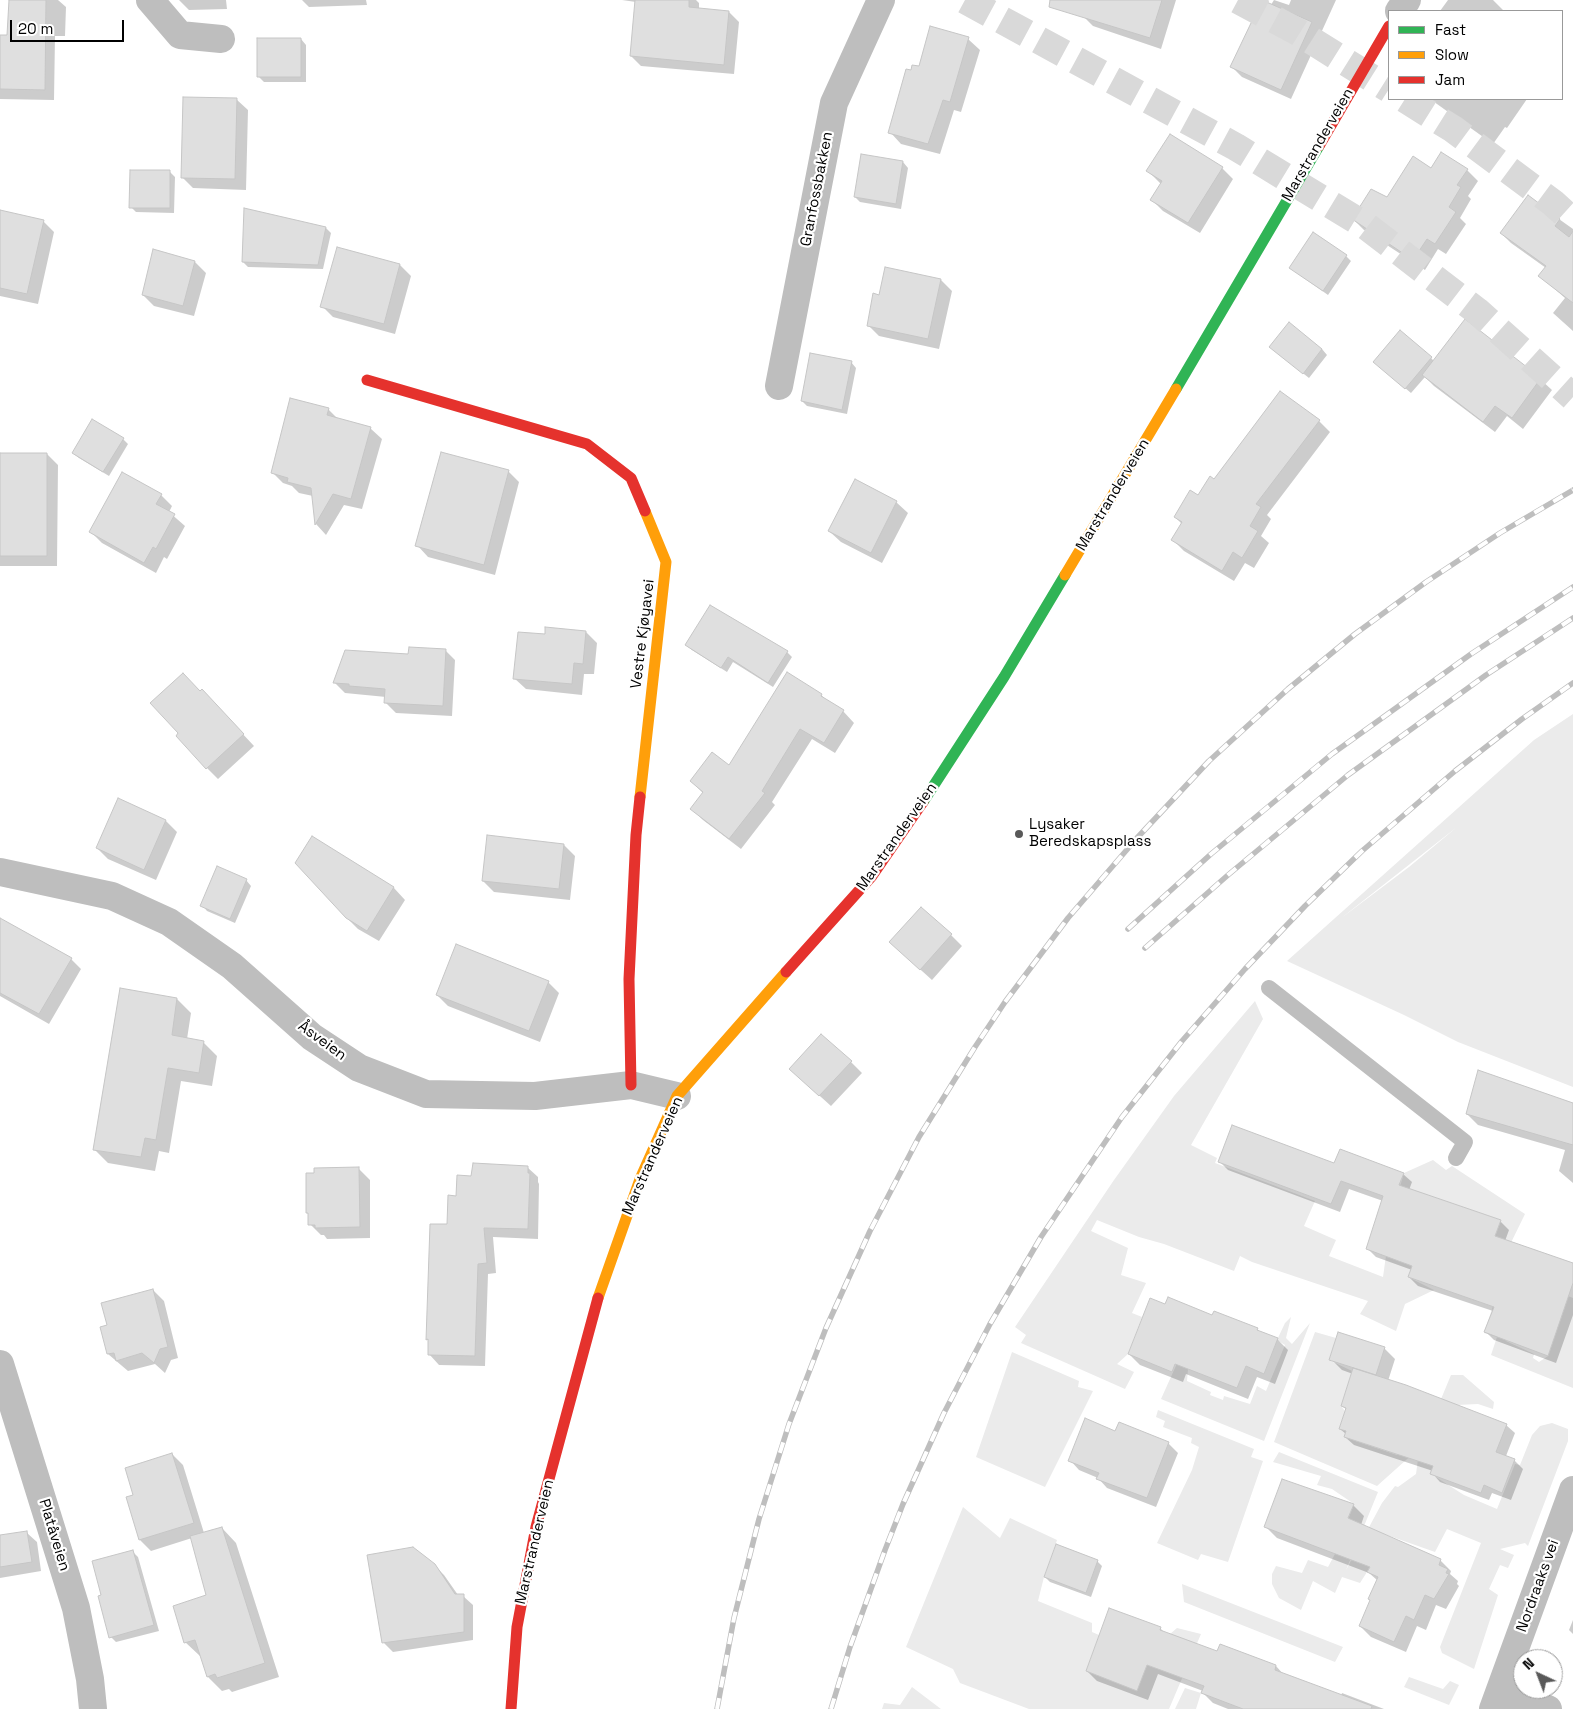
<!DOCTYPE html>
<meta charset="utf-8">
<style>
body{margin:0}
#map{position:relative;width:1573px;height:1709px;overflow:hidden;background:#fff;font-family:"Space Grotesk",sans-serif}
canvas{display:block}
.legend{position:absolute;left:1388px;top:10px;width:175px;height:90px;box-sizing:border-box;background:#fff;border:1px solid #999;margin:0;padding:6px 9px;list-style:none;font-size:15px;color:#000}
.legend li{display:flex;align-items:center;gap:10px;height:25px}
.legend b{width:25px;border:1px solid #999}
.north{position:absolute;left:1513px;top:1649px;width:50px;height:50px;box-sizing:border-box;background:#fff;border:1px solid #999;border-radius:50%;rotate:317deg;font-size:14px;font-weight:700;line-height:20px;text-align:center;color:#000}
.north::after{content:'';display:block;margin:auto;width:18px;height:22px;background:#595959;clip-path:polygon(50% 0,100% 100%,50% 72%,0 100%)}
.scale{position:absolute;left:10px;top:20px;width:114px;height:22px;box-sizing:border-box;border:2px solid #000;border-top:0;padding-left:6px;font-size:15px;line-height:18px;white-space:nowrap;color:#000;-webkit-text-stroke:4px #fff;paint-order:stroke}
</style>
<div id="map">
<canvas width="1573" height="1709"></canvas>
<ul class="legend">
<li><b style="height:6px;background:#30b455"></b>Fast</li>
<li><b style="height:6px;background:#ff9f0a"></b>Slow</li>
<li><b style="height:6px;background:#e5322d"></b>Jam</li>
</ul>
<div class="north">N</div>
<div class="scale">20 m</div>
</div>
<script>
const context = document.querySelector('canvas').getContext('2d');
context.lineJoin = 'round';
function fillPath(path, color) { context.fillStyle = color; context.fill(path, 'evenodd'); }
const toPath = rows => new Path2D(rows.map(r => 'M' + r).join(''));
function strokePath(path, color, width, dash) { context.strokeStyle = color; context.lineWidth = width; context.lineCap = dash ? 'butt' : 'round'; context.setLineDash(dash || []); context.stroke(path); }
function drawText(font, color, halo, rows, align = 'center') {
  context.font = font + ' "Space Grotesk",sans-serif'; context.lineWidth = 4.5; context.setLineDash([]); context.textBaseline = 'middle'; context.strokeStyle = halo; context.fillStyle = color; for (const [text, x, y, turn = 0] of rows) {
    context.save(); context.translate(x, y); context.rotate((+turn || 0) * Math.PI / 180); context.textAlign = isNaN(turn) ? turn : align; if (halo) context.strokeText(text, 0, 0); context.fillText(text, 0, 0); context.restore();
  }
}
fillPath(toPath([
 [1573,714,1573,1087,1458,1042,1404,1015,1287,961,1534,740],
 [1457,827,1409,867,1340,919],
 [1255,1001,1263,1019,1191,1145,1217,1158,1215,1163,1315,1201,1304,1226,1336,1240,1329,1256,1383,1277,1392,1213,1404,1173,1433,1160,1446,1170,1452,1166,1525,1214,1482,1302,1473,1300,1501,1220,1435,1198,1408,1277,1434,1290,1405,1304,1396,1331,1360,1314,1368,1301,1252,1262,1240,1256,1234,1271,1164,1244,1139,1237,1097,1220,1091,1231,1128,1248,1121,1275,1146,1283,1132,1313,1142,1317,1128,1354,1117,1364,1134,1372,1125,1389,1021,1343,1026,1335,1015,1327,1114,1180,1174,1096],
 [1568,1296,1573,1298,1573,1388,1491,1355,1497,1337,1484,1333,1496,1297,1507,1328,1506,1341,1534,1354,1533,1358,1539,1362,1548,1356],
 [1291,1317,1286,1338,1292,1344,1310,1323,1264,1441,1161,1399,1179,1359,1193,1358,1188,1369,1187,1381,1211,1392,1210,1395,1223,1400,1224,1396,1250,1404,1257,1386,1266,1391,1285,1345,1277,1340,1285,1323],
 [1315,1332,1336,1338,1329,1360,1352,1371,1341,1406,1345,1411,1339,1429,1346,1431,1344,1437,1397,1455,1409,1430,1415,1452,1377,1486,1274,1442],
 [1012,1352,1079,1381,1078,1387,1093,1391,1045,1487,976,1457],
 [1451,1375,1463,1375,1494,1402,1493,1409,1478,1404,1457,1405,1431,1474,1464,1495,1497,1509,1515,1464,1520,1465,1532,1435,1540,1426,1552,1423,1568,1429,1568,1441,1528,1546,1525,1543,1500,1549,1514,1555,1508,1568,1500,1565,1489,1589,1498,1595,1474,1669,1442,1653,1440,1647,1481,1543,1447,1529,1435,1552,1384,1534,1367,1572,1360,1583,1342,1577,1335,1593,1313,1581,1301,1610,1279,1598,1272,1584,1272,1574,1276,1566,1302,1573,1308,1560,1328,1567,1335,1554,1354,1504,1332,1489,1317,1485,1321,1476,1273,1462,1279,1452,1378,1492,1346,1570,1382,1503,1395,1486,1398,1487,1416,1474,1419,1452],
 [1158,1410,1254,1449,1251,1457,1263,1461,1228,1562,1201,1554,1198,1560,1157,1543,1192,1470,1199,1447,1191,1443,1192,1438,1163,1427,1165,1421,1156,1417],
 [963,1507,1000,1538,1010,1518,1057,1540,1044,1577,1038,1601,1092,1623,1092,1632,1099,1635,1086,1671,1137,1690,1147,1665,1157,1668,1170,1634,1177,1628,1201,1634,1169,1709,1029,1709,960,1683,953,1669,906,1647],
 [1182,1584,1343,1647,1335,1662,1184,1602],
 [1409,1677,1443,1689,1450,1681,1459,1685,1449,1705,1404,1687],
 [912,1687,941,1709,882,1709,884,1703,900,1705],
 [1185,1688,1201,1693,1196,1709,1175,1709]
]), '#ebebeb');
fillPath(toPath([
 [10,0,58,0,66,7,65,36,55,36,54,100,0,99,0,36,9,36],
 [179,0,226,0,227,9,189,10],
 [302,0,366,0,367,5,309,7],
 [622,0,696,0,699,3,699,9,729,12,739,22,734,74,641,66,631,56,636,2],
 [1083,0,1176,0,1161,49,1093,26,1082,15],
 [1274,0,1289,5,1291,0,1336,0,1291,99,1242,77,1232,67],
 [1448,0,1493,0,1504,11,1440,11],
 [301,39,306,45,306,82,264,82,259,77],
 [968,39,980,50,961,112,954,110,940,154,901,144,890,132,911,72],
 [236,99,248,110,246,190,193,188,182,177],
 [1430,99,1527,99,1507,128,1505,127,1493,144],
 [903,162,908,168,901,209,860,202,855,197],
 [1222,168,1233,179,1200,233,1163,211,1152,200,1161,184,1148,171],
 [1431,169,1467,170,1478,181,1468,196,1471,199,1460,218,1466,224,1446,254,1438,249,1425,270,1364,230,1353,219],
 [170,172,175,177,174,213,136,212,131,207],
 [1528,197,1573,229,1573,331,1553,313,1565,298,1540,276,1546,268,1511,243,1501,233],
 [245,210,326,228,331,233,323,269,248,267,243,262],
 [0,211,43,221,54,232,38,304,0,296],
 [1346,256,1351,261,1328,295,1290,268],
 [195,262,206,273,194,316,154,306,143,295],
 [400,265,411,276,395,334,333,317,322,306],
 [941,280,952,291,939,349,879,336,868,325,880,296],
 [1465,321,1540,379,1552,390,1523,429,1507,416,1495,432,1434,386,1425,377,1411,393,1380,367,1431,358,1434,361],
 [1322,349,1327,355,1309,378,1276,352],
 [851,362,856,368,847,414,807,406,802,401],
 [1280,393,1319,421,1330,432,1267,515,1271,519,1261,536,1269,543,1254,568,1245,563,1234,581,1184,551,1173,540,1182,524,1175,517,1214,480],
 [328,409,338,419,370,428,382,439,362,509,344,505,326,535,316,524,313,496,299,493,292,486,283,483,272,472],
 [123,439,128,444,109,476,79,458,73,453],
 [0,454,47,454,58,465,57,566,0,566],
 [508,471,519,482,495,575,428,557,417,545],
 [855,481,896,502,908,513,882,563,841,542,829,531],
 [161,495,172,506,169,512,185,526,167,559,164,557,156,573,102,543,91,532],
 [586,632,597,643,594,674,584,674,582,695,526,689,514,678,546,636],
 [686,645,787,652,792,657,773,687,733,662,727,672,692,650],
 [445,650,455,660,452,716,396,713,386,703,386,697,345,693,335,683,410,655],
 [200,693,213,702,254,746,218,779,207,768],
 [821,695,831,704,843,711,854,723,835,753,812,739,772,802,775,805,741,849,703,820,692,809,703,793,691,781,730,766],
 [166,821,177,832,156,880,108,859,97,848],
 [312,838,394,888,405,900,379,941,358,929,346,917],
 [564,845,575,856,570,900,494,892,483,881],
 [246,880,251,886,235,923,207,911,202,905],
 [0,925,71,959,81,969,49,1024,0,996],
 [951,935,962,946,932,980,902,953],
 [548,982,559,993,540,1042,448,1006,437,995],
 [121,990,177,999,191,1013,187,1039,203,1042,217,1056,212,1086,181,1081,169,1153,159,1151,155,1171,108,1163,94,1149],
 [851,1062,862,1073,831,1106,801,1079],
 [1573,1110,1573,1183,1559,1171,1565,1150,1478,1125,1467,1114],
 [1220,1162,1335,1164,1403,1174,1412,1182,1409,1190,1500,1221,1509,1230,1505,1241,1573,1264,1573,1315,1556,1363,1494,1340,1486,1332,1493,1311,1418,1286,1409,1277,1412,1270,1376,1257,1367,1248,1383,1201,1349,1189,1340,1212,1228,1170],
 [527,1167,538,1177,538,1182,539,1184,538,1239,493,1237,496,1273,488,1274,485,1366,439,1365,429,1354,429,1342,427,1339,448,1226,457,1197,472,1177],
 [358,1168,370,1180,370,1238,327,1239,324,1235,321,1235,310,1224,310,1215,307,1213],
 [153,1290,164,1301,178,1358,171,1360,165,1373,155,1364,128,1371,108,1354],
 [1166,1306,1213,1316,1257,1329,1260,1332,1277,1339,1288,1350,1275,1384,1257,1377,1248,1399,1186,1374,1183,1382,1140,1365,1129,1354],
 [1384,1348,1395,1359,1388,1381,1506,1425,1515,1433,1506,1456,1514,1460,1523,1469,1511,1500,1492,1493,1489,1500,1440,1482,1432,1473,1433,1471,1354,1445,1345,1437,1346,1434,1340,1429,1347,1410,1342,1406,1353,1374,1342,1370,1331,1359],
 [1116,1432,1168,1443,1178,1453,1156,1507,1107,1488,1098,1478,1079,1470,1070,1460],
 [172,1454,183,1465,204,1533,222,1528,236,1543,279,1677,232,1692,229,1689,222,1691,208,1677,201,1656,200,1656,185,1642,207,1596,192,1538,151,1551,140,1540,127,1498,135,1496],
 [1353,1505,1364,1516,1361,1525,1440,1560,1451,1571,1450,1574,1458,1581,1457,1584,1459,1586,1446,1609,1436,1605,1426,1630,1417,1626,1406,1652,1371,1637,1360,1626,1371,1601,1377,1580,1369,1573,1277,1538,1266,1527],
 [27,1533,37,1542,41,1571,0,1578,0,1537],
 [132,1551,138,1557,159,1631,116,1642,111,1637,102,1596],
 [368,1556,434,1565,444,1575,458,1595,463,1596,473,1605,473,1640,393,1652,384,1643],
 [1097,1561,1102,1566,1091,1597,1050,1582,1045,1577],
 [1573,1620,1573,1634,1569,1630],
 [1160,1628,1165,1633,1218,1653,1276,1666,1284,1675,1341,1696,1342,1693,1384,1709,1228,1709,1213,1703,1203,1693,1203,1691,1158,1674,1148,1700,1097,1681,1087,1671]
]), '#0003');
const building = toPath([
 [9,0,46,0,45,90,0,89,0,35,7,35,9,0],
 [635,0,689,0,689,7,729,11,724,65,630,56,635,0],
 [1050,0,1162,0,1150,38,1049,7,1050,0],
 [1262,0,1312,22,1281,90,1230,67,1262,0],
 [930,26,969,37,950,102,943,100,928,144,888,133,906,69,911,70,912,65,919,66,930,26],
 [257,38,301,38,301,77,257,77,257,38],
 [183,97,237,98,235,179,181,178,183,97],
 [1170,134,1223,167,1188,223,1150,200,1162,181,1146,171,1170,134],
 [1441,152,1468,169,1457,185,1461,187,1449,207,1456,212,1435,244,1427,239,1413,260,1352,219,1371,189,1387,197,1413,156,1431,168,1441,152],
 [861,154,903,161,896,204,854,197,861,154],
 [130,170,170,170,170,208,129,208,130,170],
 [1528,195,1560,219,1555,226,1569,237,1573,231,1573,303,1538,276,1546,266,1500,233,1528,195],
 [244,208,326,227,318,265,242,262,244,208],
 [0,210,44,220,27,294,0,288,0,210],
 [1313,232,1347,255,1323,291,1289,268,1313,232],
 [337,247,400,264,384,324,320,307,337,247],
 [153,249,195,261,183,306,142,295,153,249],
 [885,267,941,279,928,339,867,326,873,293,879,295,885,267],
 [1465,319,1541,378,1512,418,1495,406,1483,422,1422,375,1465,319],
 [1289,322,1322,349,1303,374,1269,347,1289,322],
 [1400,330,1432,357,1405,389,1373,362,1400,330],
 [810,353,852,361,842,410,801,401,810,353],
 [1280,391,1320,420,1256,504,1261,507,1250,526,1258,531,1242,558,1233,552,1222,571,1171,540,1182,522,1174,517,1190,490,1198,495,1210,476,1214,479,1280,391],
 [290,398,329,408,327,415,371,427,351,499,333,494,315,525,311,488,287,482,288,478,271,473,290,398],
 [92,419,124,438,103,472,72,453,92,419],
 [441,452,509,470,484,565,415,546,441,452],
 [0,453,47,453,47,556,0,556,0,453],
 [122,472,162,494,156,504,175,514,156,549,153,547,144,563,89,532,122,472],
 [855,479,897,501,871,553,828,531,855,479],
 [710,605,788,651,768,683,728,657,721,668,685,645,710,605],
 [545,627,586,631,583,664,574,663,572,684,513,679,518,632,545,634,545,627],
 [409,647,446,649,443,706,384,703,385,689,349,686,349,684,333,683,345,650,408,654,409,647],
 [787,672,822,694,821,696,844,710,824,743,800,729,762,791,765,793,729,839,690,809,703,792,690,781,712,752,729,765,787,672],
 [183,673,200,691,202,689,244,734,206,769,176,736,178,733,150,703,183,673],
 [118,798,166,820,144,870,96,848,118,798],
 [487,835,564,844,559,889,482,881,487,835],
 [312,836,394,887,367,931,346,918,295,863,312,836],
 [217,866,247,879,230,919,200,906,217,866],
 [921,907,952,934,920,970,889,942,921,907],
 [0,918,72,958,39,1014,0,993,0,918],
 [456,944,549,981,529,1031,436,995,456,944],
 [120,988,177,998,172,1035,204,1041,199,1073,168,1068,156,1140,145,1138,141,1157,93,1150,120,988],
 [821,1034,852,1061,819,1096,789,1069,821,1034],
 [1478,1070,1573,1103,1573,1145,1466,1114,1478,1070],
 [1232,1125,1334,1163,1340,1149,1404,1173,1399,1185,1501,1220,1495,1236,1573,1263,1573,1283,1548,1356,1484,1332,1494,1307,1408,1277,1412,1266,1366,1249,1383,1196,1341,1181,1331,1204,1218,1162,1232,1125],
 [473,1163,528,1166,528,1173,530,1173,528,1229,484,1228,487,1263,478,1264,475,1356,428,1355,428,1339,426,1340,430,1224,447,1224,448,1195,456,1196,457,1175,471,1176,473,1163],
 [359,1167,360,1227,315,1228,315,1225,308,1225,308,1213,306,1213,306,1173,314,1173,314,1168,359,1167],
 [153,1289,168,1347,160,1349,154,1363,142,1353,116,1361,114,1353,107,1354,100,1327,107,1325,101,1303,153,1289],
 [1168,1297,1212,1315,1214,1311,1258,1328,1257,1330,1278,1338,1264,1374,1246,1366,1237,1388,1175,1364,1172,1372,1128,1354,1150,1298,1165,1304,1168,1297],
 [1338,1332,1385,1347,1376,1375,1329,1360,1338,1332],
 [1353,1368,1406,1385,1507,1424,1496,1452,1515,1459,1502,1493,1484,1485,1481,1493,1430,1474,1433,1466,1344,1437,1346,1431,1339,1429,1346,1408,1341,1406,1353,1368],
 [1085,1418,1115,1431,1119,1422,1169,1442,1147,1498,1096,1479,1099,1473,1068,1461,1085,1418],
 [172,1453,194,1523,139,1540,126,1497,133,1495,125,1468,172,1453],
 [1282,1479,1354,1504,1348,1518,1441,1559,1439,1565,1448,1569,1446,1573,1449,1574,1434,1599,1425,1595,1414,1620,1406,1616,1394,1642,1359,1626,1370,1600,1368,1599,1378,1577,1367,1572,1370,1567,1264,1527,1282,1479],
 [222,1527,265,1663,217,1678,215,1674,207,1677,195,1640,184,1643,173,1606,206,1595,190,1536,222,1527],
 [27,1531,32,1562,0,1567,0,1535,27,1531],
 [1056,1544,1098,1560,1086,1593,1044,1577,1056,1544],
 [413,1547,435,1564,455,1594,464,1594,464,1632,382,1643,367,1555,413,1547],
 [133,1550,154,1625,109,1638,98,1596,101,1595,92,1561,133,1550],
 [1109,1608,1161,1627,1160,1630,1217,1651,1220,1644,1276,1665,1275,1670,1372,1706,1371,1709,1243,1709,1201,1693,1204,1686,1147,1665,1137,1691,1086,1671,1109,1608]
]);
fillPath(building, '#dfdfdf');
strokePath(building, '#c6c6c6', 1);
strokePath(toPath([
 [965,0,1236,147,1366,226,1477,311,1573,397],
 [1238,0,1298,32,1389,89],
 [1405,99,1453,129,1553,203,1573,221]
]), '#d9d9d9', 28, [28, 14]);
strokePath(toPath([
 [1269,988,1465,1142,1456,1158]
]), '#bebebe', 16);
strokePath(toPath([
 [150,0,180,35,221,39],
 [1399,11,1407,0],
 [779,386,834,103,881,0],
 [0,872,112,896,169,922,232,966,312,1037,359,1068,426,1094,535,1096,631,1085,677,1096],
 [0,1364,76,1608,90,1679,93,1709],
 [1500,1691,1548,1709],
 [1493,1709,1573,1490]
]), '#bebebe', 28);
strokePath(toPath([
 [1176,389,1319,146],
 [923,802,1004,677,1065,575]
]), '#30b455', 11);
strokePath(toPath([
 [1065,575,1176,389],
 [640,797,666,562,645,511],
 [598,1298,640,1179,677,1096,786,972]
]), '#ff9f0a', 11);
strokePath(toPath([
 [1319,146,1389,26],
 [367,380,587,444,631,478,645,511],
 [786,972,872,876,923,802],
 [631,1085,629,979,636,835,640,797],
 [511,1709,517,1627,536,1527,598,1298]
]), '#e5322d', 11);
const rail = toPath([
 [1128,929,1211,854,1332,754,1471,654,1573,587],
 [1145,948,1228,875,1348,775,1486,675,1573,618],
 [717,1709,734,1618,759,1519,789,1424,826,1328,870,1231,919,1137,975,1047,1005,1002,1068,918,1137,838,1209,761,1288,689,1355,634,1426,582,1500,533,1573,490],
 [831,1709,850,1647,885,1550,903,1504,944,1413,990,1324,1041,1237,1122,1117,1182,1041,1245,969,1305,906,1362,851,1455,771,1522,719,1573,683]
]);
strokePath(rail, '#bebebe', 5.5);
strokePath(rail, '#fff', 4, [11]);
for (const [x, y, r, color] of [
 [1019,834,5,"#595959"]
]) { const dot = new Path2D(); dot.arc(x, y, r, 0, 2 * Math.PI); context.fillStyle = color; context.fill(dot); strokePath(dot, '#fff', 2); }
drawText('15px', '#000', '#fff', [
 ["Marstranderveien",1318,145,-60],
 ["Granfossbakken",817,189,-79],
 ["Marstranderveien",1113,495,-59],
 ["Vestre Kjøyavei",643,634,-83],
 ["Marstranderveien",897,837,-55],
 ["Åsveien",322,1041,36],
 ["Marstranderveien",653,1156,-66],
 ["Platåveien",54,1535,73],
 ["Marstranderveien",535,1542,-77],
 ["Nordraaks vei",1538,1586,-70]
]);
drawText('15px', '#000', '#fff', [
 ["Lysaker",1029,825],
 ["Beredskapsplass",1029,842]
], 'left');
</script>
